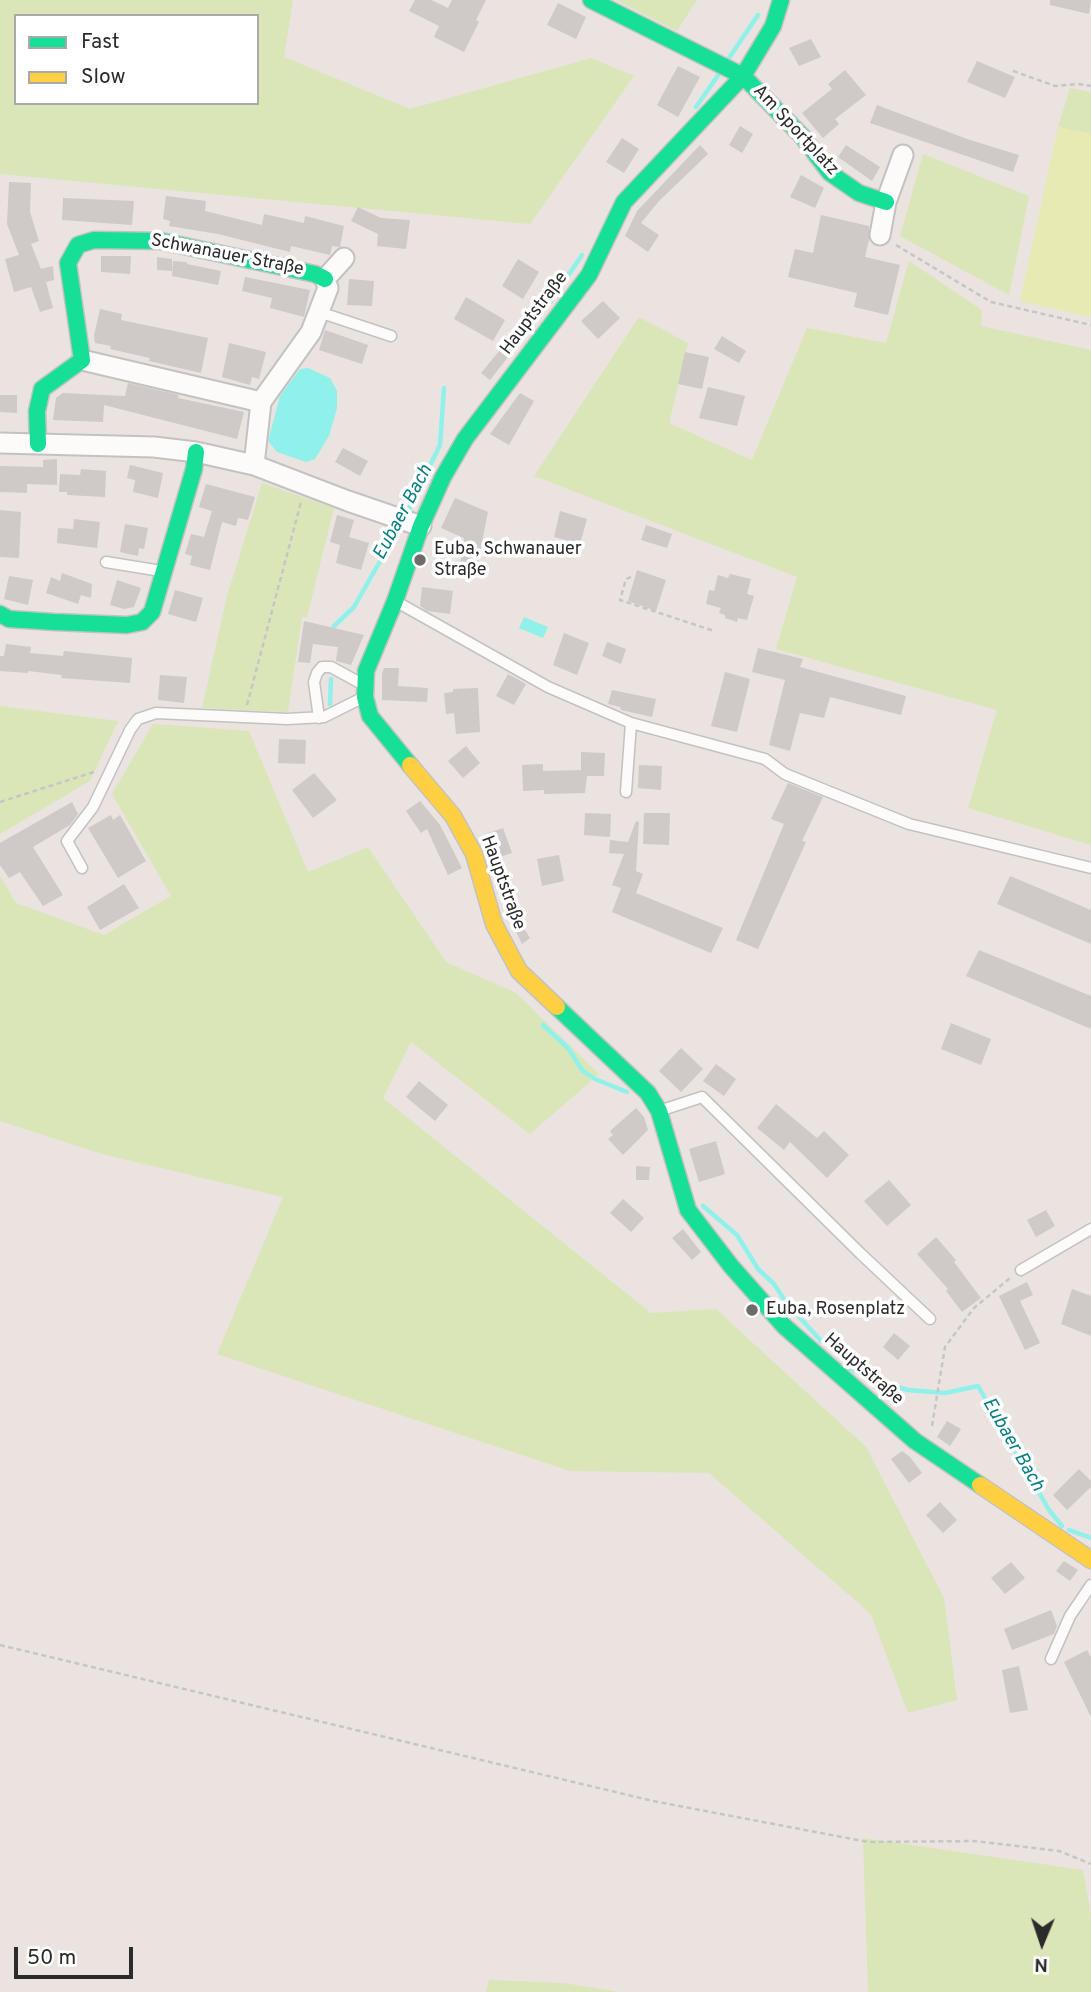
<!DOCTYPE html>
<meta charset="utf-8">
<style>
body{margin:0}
#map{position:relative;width:1091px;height:1992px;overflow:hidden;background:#eae3e0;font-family:Overpass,sans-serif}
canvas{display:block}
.legend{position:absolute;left:14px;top:14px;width:245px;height:91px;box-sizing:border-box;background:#fff;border:2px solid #aaa;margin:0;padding:9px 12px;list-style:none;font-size:21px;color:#2b2b2b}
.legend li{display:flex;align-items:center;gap:14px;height:35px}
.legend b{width:35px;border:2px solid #aaa}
.north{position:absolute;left:1007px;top:1908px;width:70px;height:70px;-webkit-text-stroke:5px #fff;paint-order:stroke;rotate:182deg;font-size:19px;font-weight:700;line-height:28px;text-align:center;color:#2b2b2b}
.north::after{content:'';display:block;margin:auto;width:24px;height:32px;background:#2b2b2b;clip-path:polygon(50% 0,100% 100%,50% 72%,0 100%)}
.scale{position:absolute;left:14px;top:1947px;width:119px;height:32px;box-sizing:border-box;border:4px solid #2b2b2b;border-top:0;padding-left:9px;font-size:21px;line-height:24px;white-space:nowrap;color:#2b2b2b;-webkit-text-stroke:5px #fff;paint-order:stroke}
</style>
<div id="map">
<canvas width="1091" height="1992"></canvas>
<ul class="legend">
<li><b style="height:9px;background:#16e098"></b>Fast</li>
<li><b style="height:9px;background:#ffcf43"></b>Slow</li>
</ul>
<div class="north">N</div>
<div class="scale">50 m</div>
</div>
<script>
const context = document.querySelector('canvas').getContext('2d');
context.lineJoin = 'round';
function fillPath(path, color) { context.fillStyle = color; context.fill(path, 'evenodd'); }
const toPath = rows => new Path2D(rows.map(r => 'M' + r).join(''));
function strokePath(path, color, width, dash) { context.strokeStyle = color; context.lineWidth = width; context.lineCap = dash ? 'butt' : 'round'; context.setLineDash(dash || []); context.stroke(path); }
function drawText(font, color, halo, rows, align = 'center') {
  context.font = font + ' Overpass,sans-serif'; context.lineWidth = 7; context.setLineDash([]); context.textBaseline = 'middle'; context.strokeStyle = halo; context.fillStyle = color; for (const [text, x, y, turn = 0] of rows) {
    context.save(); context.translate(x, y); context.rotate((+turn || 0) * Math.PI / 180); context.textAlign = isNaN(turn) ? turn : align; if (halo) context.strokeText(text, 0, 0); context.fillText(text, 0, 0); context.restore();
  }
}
fillPath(toPath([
 [0,0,293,0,284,57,410,109,591,58,634,76,530,224,0,174],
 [16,16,257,16,257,103,16,103],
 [616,0,697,0,677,31],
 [1070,88,1091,92,1091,134,1058,127],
 [923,154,1029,196,1009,295,900,236],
 [909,261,982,310,981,326,1091,350,1091,845,968,808,997,710,776,649,797,577,534,476,639,317,688,343,669,423,752,460,807,328,886,343],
 [262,483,334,508,307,617,302,617,288,712,202,708,227,596],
 [0,706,118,721,90,781,0,834],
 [153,724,249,731,308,872,368,847,446,962,516,993,599,1074,530,1134,411,1042,383,1098,651,1313,716,1309,866,1447,944,1598,957,1700,908,1713,871,1614,709,1473,570,1471,217,1354,283,1197,102,1154,0,1121,0,876,16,903,104,935,171,896,112,794],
 [863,1838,1083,1870,1091,1915,1091,1992,868,1992],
 [489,1980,564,1983,619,1992,486,1992]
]), '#dae6b7');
fillPath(toPath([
 [1058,127,1091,134,1091,317,1020,301]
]), '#e8eab4');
fillPath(toPath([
 [308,368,330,378,337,391,337,408,329,436,315,459,306,462,277,452,268,441,280,396,300,369],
 [524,617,548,627,543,638,519,628]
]), '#8ff1ea');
strokePath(toPath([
 [729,58,758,15],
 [696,107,719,74],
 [549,304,582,255],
 [406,515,440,445,444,388],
 [334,626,354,607,400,526],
 [330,704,331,679],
 [543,1025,568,1048,583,1071,595,1079,627,1092],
 [703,1206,737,1235,758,1269,774,1284,786,1302,821,1341],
 [850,1368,868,1378,908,1390,945,1393,978,1386,1049,1510,1062,1526],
 [1069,1530,1091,1538]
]), '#8ff1ea', 4.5);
fillPath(toPath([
 [415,0,431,0,448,8,452,0,486,0,476,20,479,22,464,52,434,37,439,26,409,11],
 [1050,0,1091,0,1089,14,1050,5],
 [558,3,586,17,576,39,547,25],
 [811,39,821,57,799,66,789,48],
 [977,61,1015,77,1005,98,967,82],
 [678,66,700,77,678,117,657,105],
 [845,70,866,95,835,119,839,124,823,138,802,113,832,89,828,84],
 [877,105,967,139,1019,155,1013,172,870,123],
 [740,126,753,134,742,153,729,145],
 [622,138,639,149,624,173,606,162],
 [700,145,708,154,659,201,641,223,659,235,648,252,625,236,637,211],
 [846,145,880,167,872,181,838,157],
 [801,175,824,188,815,208,790,197],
 [9,182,31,183,30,212,39,241,31,244,41,269,53,266,54,280,46,282,53,308,40,312,31,287,14,292,5,259,19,255,7,224],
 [166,196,206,201,205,211,262,225,264,214,304,223,305,216,344,226,340,247,332,246,330,255,291,246,290,252,218,234,169,226,170,221,163,219],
 [63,198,134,201,132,225,62,220],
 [358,207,381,218,410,220,406,249,377,246,378,234,351,221],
 [821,215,869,226,869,240,865,257,900,265,888,315,854,307,857,293,788,277,795,249,813,253],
 [101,256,131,256,130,274,101,272],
 [157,257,172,259,172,271,157,270],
 [518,259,539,272,523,299,502,286],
 [173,261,187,262,187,264,221,271,218,285,172,276],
 [245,277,310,290,304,317,270,308,272,298,242,291],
 [349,279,374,281,372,306,347,305],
 [466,297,505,320,493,341,454,319],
 [603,301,620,318,598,339,581,321],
 [100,309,122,314,121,320,208,338,201,373,149,361,150,358,110,349,111,346,95,343,94,336],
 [325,330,368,345,362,364,319,350],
 [722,336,746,351,739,363,714,349],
 [229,343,266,352,259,379,252,377,250,385,222,377],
 [500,350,508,357,490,380,481,373],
 [685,352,709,357,702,389,678,384],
 [128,383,179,395,178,398,244,412,237,439,104,405,103,422,53,420,56,398,63,393,125,396],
 [708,387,745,396,737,426,699,418],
 [520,393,534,401,509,445,490,434],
 [0,395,17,395,17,413,0,412],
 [343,448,368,461,360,476,335,462],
 [57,459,57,485,27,484,27,493,0,492,0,466,43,467,43,460],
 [130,465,163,473,158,498,133,492,135,480,127,478],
 [81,469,106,471,105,497,67,495,67,492,59,492,60,474,80,475],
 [206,484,255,497,248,520,238,518,236,526,222,522,210,570,190,565,192,556,185,554,191,534,204,537,212,511,199,507],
 [455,498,488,512,477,567,460,565,464,538,441,528],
 [0,510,21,512,19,558,0,557],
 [560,511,587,519,580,544,554,537],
 [337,515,354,520,349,537,369,543,361,570,336,563,340,545,330,542],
 [74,519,100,522,97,548,57,543,58,528,73,529],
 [125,524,148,528,144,549,139,548,138,556,120,552],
 [646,525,672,534,667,548,641,540],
 [637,570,666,580,656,611,628,601],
 [62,573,92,584,91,598,81,595,78,604,46,593,51,577,60,581],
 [730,574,751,579,747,594,754,596,747,620,738,618,737,622,725,618,725,615,719,613,721,608,706,604,709,590,714,591,718,575,728,578],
 [9,576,33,580,28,605,4,599],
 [117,580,141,588,134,607,124,609,110,605],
 [422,587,453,591,450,614,427,611,420,606],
 [175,590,203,598,196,622,168,614],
 [304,621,364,635,351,665,336,661,338,647,313,644,310,663,298,662],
 [564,633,589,643,577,675,553,665],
 [607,642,626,649,621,664,602,656],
 [6,644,31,647,30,653,63,656,64,651,132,658,130,683,61,678,62,675,28,671,28,673,0,671,0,656,4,656],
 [758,648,803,659,800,667,906,696,901,715,830,697,824,718,800,713,790,751,769,745,785,680,752,672],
 [384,668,399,668,398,686,428,688,427,702,382,700,382,674],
 [725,672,750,679,737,732,711,726],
 [508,674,526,684,514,705,496,696],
 [160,675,187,677,184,703,158,700],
 [478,688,480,732,456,734,454,713,446,714,444,693,453,692,453,689],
 [612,690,656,699,652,717,621,710,620,707,608,704],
 [279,739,306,740,305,764,278,763],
 [466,746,480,763,463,778,448,761],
 [581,752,605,753,604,776,587,776,585,793,544,794,544,790,523,791,522,765,543,764,543,771,581,770],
 [639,765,662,766,661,790,638,788],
 [314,773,337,800,313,818,292,790],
 [788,783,823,797,802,841,806,842,758,949,736,940,784,824,771,819],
 [420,801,440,825,462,868,448,875,427,829,421,833,406,811],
 [72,802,78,814,70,825,33,847,63,895,43,906,20,872,9,878,0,865,0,843],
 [585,813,611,814,610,837,584,835],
 [644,813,670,813,669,845,643,844],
 [111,815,113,820,120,815,146,861,118,878,88,828],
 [636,821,639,822,636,871,643,874,636,893,723,928,711,953,612,912,621,888,612,885,624,854,609,853,610,840,628,842],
 [503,828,512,853,497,858,488,833],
 [559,855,564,881,542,886,537,859],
 [1010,876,1091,910,1091,944,997,904],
 [124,884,139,908,100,930,87,907],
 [513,911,530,938,522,944,508,915],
 [979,950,1091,996,1091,1029,966,976],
 [951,1023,991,1039,981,1065,941,1049],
 [681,1048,703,1069,681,1092,659,1071],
 [716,1064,736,1079,724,1096,703,1081],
 [419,1081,448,1105,435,1121,406,1097],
 [776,1104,817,1138,824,1131,849,1155,827,1178,790,1142,784,1150,757,1128],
 [636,1108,644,1117,648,1130,623,1155,608,1139,613,1135,610,1131],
 [716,1141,725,1174,699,1182,689,1149],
 [636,1166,650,1167,649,1180,636,1180],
 [889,1180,911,1205,887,1226,864,1201],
 [623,1199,644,1218,631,1232,610,1213],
 [1046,1210,1055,1226,1036,1237,1027,1220],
 [683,1229,701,1252,692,1260,672,1238],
 [936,1237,956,1260,954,1262,981,1298,962,1312,946,1291,948,1289,917,1254],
 [1027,1282,1033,1295,1020,1301,1040,1343,1025,1350,999,1296],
 [1072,1289,1091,1296,1091,1336,1061,1324],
 [894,1333,910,1346,898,1360,883,1347],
 [947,1421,961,1429,950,1446,937,1437],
 [902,1451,910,1457,922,1473,909,1483,891,1459],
 [1079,1469,1091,1481,1091,1487,1067,1510,1053,1495],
 [940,1502,957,1520,943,1533,926,1515],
 [1064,1561,1078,1570,1070,1581,1056,1571],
 [1011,1562,1025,1578,1005,1594,991,1578],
 [1051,1610,1057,1626,1054,1634,1012,1650,1004,1629],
 [1087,1650,1091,1658,1091,1717,1064,1662],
 [1019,1666,1028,1710,1010,1713,1002,1670]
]), '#cfc9c7');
const lane = toPath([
 [319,312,391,336],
 [106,562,161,571],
 [397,602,548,687,631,723,626,792],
 [319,718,314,682,317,673,322,667,331,667,364,685],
 [631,723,765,759,785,774,909,824,1091,868],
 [82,868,67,841,93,807,130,730,138,719,156,713,287,719,324,717,364,697],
 [659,1111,702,1097,861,1254,930,1319],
 [1021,1270,1091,1229],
 [1051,1659,1070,1616,1091,1585]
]);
const street = toPath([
 [880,235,886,202,903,155],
 [82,360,261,402],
 [0,443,154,447,196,452,254,465,348,501,421,526],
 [254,465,261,402,311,332,328,288,325,279,344,258]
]);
const fast = toPath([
 [591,0,743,76,802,136,830,173,859,193,886,202],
 [38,444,37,411,42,389,82,360,68,263,78,245,94,240,161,241,315,274,325,279],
 [0,614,9,619,54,622,127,625,142,622,152,612,194,469,196,452],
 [410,765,370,716,365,697,366,671,395,601,421,526,443,477,465,439,589,275,624,202,743,76,773,26,781,0],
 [557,1007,648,1093,659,1111,688,1210,731,1266,784,1326,915,1441,980,1485]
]);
const slow = toPath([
 [410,765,453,816,474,854,494,924,519,971,557,1007],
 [980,1485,1091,1560]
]);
strokePath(lane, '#c3c2c2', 13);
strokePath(street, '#c3c2c2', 23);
strokePath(fast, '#c3c2c2', 19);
strokePath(slow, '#c3c2c2', 19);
strokePath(toPath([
 [1013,71,1055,86,1078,84,1091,86],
 [896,245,991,302,1091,325],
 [631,577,626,579,620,600,714,631],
 [247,705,301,502],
 [0,802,97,771],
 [932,1426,945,1347,974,1308,1010,1278],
 [0,1645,653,1801,868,1842,974,1841,1059,1851,1091,1864]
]), '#c6c6c6', 2.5, [5, 3.5]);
strokePath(lane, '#fcfbfa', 10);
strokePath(street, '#fcfbfa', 19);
strokePath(fast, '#16e098', 16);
strokePath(slow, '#ffcf43', 16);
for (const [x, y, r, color] of [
 [420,560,7,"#6e6b6a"],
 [752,1310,7,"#6e6b6a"]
]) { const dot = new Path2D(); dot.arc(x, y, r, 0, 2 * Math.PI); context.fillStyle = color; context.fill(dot); strokePath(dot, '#fff', 2.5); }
drawText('18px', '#2b2b2b', '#fff', [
 ["Am Sportplatz",795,131,47],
 ["Schwanauer Straße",227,256,11],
 ["Hauptstraße",535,314,-53],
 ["Hauptstraße",502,883,70],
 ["Hauptstraße",863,1370,41]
]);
drawText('18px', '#2b2b2b', '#fff', [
 ["Euba, Schwanauer",434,550],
 ["Straße",434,571],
 ["Euba, Rosenplatz",766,1310]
], 'left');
drawText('italic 19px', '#077f81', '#fff', [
 ["Eubaer Bach",404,513,-62],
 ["Eubaer Bach",1012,1445,60]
]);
</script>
